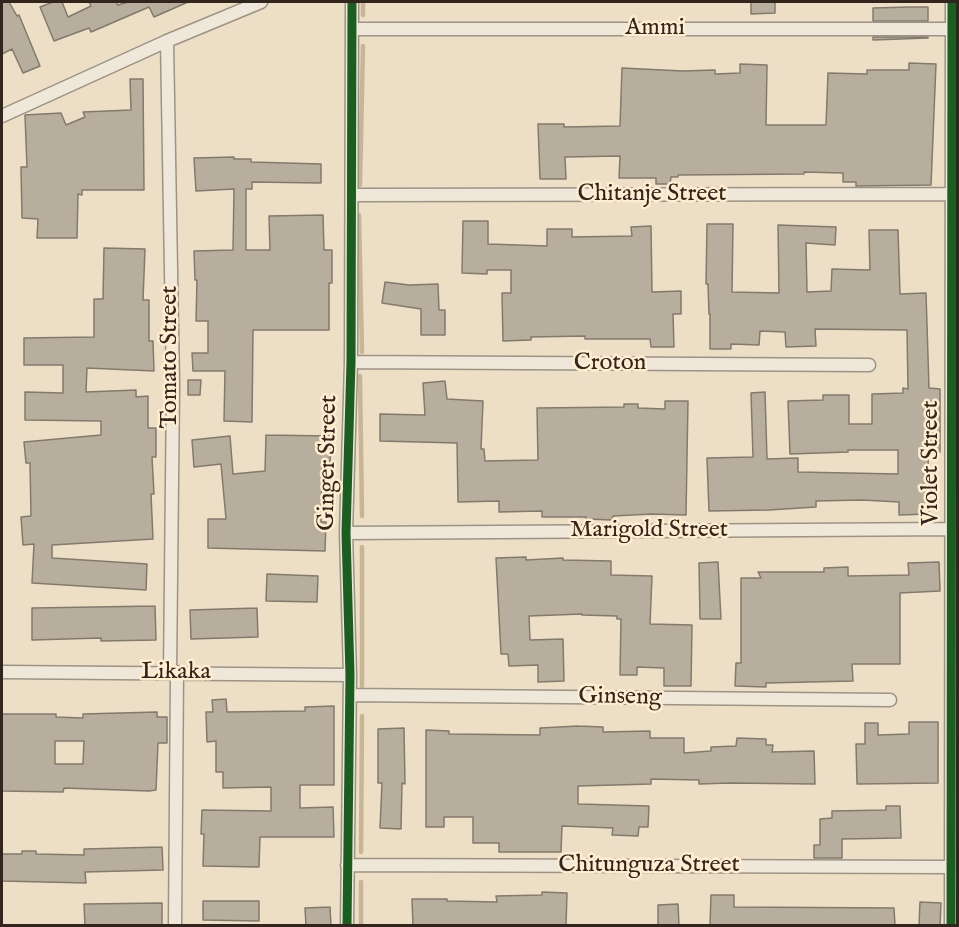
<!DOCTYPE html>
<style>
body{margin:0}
#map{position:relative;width:959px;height:927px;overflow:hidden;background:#eddfc5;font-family:"IM FELL English",serif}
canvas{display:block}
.frame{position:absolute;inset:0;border:3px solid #32251e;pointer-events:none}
</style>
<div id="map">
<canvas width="959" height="927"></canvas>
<div class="frame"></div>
</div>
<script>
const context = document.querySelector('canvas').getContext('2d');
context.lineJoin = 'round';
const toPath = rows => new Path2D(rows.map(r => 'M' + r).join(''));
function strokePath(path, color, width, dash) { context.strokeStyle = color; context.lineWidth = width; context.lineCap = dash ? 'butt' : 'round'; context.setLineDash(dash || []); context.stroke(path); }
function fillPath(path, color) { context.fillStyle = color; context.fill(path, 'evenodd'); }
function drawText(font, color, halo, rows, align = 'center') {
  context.font = font + ' "IM FELL English",serif'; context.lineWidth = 5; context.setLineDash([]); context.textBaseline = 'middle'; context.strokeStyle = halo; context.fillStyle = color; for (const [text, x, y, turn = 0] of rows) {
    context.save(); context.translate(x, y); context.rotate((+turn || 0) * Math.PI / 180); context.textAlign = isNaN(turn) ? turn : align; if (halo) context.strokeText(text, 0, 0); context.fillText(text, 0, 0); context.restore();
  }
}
strokePath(toPath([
 [363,2,363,15],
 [360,185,363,46],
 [359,215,362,352],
 [360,376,362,516],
 [362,686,362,547],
 [361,852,362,716],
 [361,882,361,926]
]), '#c8b596', 4.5);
const building = toPath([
 [2,2,9,2,17,16,19,15,40,66,23,73,12,49,2,54,2,2],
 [53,2,62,2,68,17,91,6,89,2,116,2,118,5,128,2,188,2,154,17,149,7,91,32,89,28,54,41,40,7,53,2],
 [751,2,775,2,775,13,751,14,751,2],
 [910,7,928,7,928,21,873,21,873,8,910,7],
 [873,37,928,37,928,38,873,40,873,37],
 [909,63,936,64,931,185,856,186,856,182,843,182,843,173,804,172,804,174,678,175,678,177,671,177,670,184,656,184,656,178,619,178,620,156,565,157,566,179,540,179,538,124,564,124,564,127,620,126,622,68,683,71,715,70,715,74,740,73,740,64,767,65,766,125,826,125,828,73,867,74,867,70,909,70,909,63],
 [130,79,143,79,144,190,82,190,82,195,78,194,77,238,37,238,38,219,22,218,21,167,27,167,25,115,61,113,66,125,85,117,83,112,131,110,130,79],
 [234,157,234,159,251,159,251,162,321,164,321,183,252,182,252,189,246,189,246,250,270,250,269,216,323,215,324,250,332,250,332,283,329,283,329,330,253,330,252,422,224,421,225,371,193,371,192,353,208,353,208,321,196,321,197,280,195,280,194,251,233,250,234,189,196,191,194,158,234,157],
 [463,221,488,221,488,244,547,246,547,229,572,229,572,237,632,236,631,227,651,226,652,292,681,291,681,314,673,314,674,347,651,347,650,339,585,339,585,336,531,337,531,340,503,341,502,293,511,293,511,270,487,270,487,274,462,273,463,221],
 [707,224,733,224,732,292,779,293,778,225,836,227,835,245,806,243,807,292,831,291,832,269,870,270,869,230,898,230,900,294,926,293,929,388,940,389,940,452,928,452,929,514,899,515,899,502,862,500,816,501,816,507,769,510,709,511,707,458,753,457,751,393,765,392,767,459,798,458,798,472,898,474,898,450,848,450,848,452,790,454,788,401,823,400,823,395,849,395,849,424,872,424,872,394,903,393,903,388,908,389,907,330,815,329,816,346,786,347,785,332,760,331,759,345,731,344,731,349,710,349,710,314,709,314,708,284,706,284,707,224],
 [104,248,145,249,143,300,149,300,149,341,153,341,154,371,87,368,86,392,136,390,136,397,148,396,148,428,156,428,156,457,152,457,154,494,151,494,153,539,52,545,52,558,147,564,146,590,32,583,34,544,23,545,21,517,31,516,30,463,26,463,24,442,101,435,101,421,25,420,25,392,63,393,63,365,24,365,24,338,94,337,94,299,103,299,104,248],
 [385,282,409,285,438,284,439,310,445,310,445,335,421,335,421,309,382,303,385,282],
 [188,380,201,380,200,395,188,395,188,380],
 [445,381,447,399,483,401,481,449,484,449,485,461,538,460,537,408,624,407,624,404,638,404,638,408,665,409,665,401,688,401,686,515,652,514,613,516,612,520,586,519,586,517,542,517,542,511,499,512,499,501,458,502,457,443,380,441,380,414,425,415,423,383,445,381],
 [266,435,331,436,330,464,322,464,321,522,326,522,325,551,208,548,208,519,226,519,221,464,194,467,192,440,230,436,233,474,265,471,266,435],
 [526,557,526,560,563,558,563,560,611,561,611,575,652,576,650,624,692,625,691,686,664,686,664,668,637,667,637,675,620,675,621,619,617,619,617,616,582,615,582,614,529,616,530,640,563,639,564,681,538,682,538,665,509,666,508,654,501,654,496,558,526,557],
 [718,562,721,619,700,619,699,563,718,562],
 [939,562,940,591,900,593,900,664,852,664,853,681,766,683,766,687,735,686,736,663,741,663,741,578,761,578,758,572,824,572,824,568,848,567,848,576,909,575,908,563,939,562],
 [267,574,318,576,317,602,266,601,267,574],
 [155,606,156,640,101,641,101,638,32,640,32,608,155,606],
 [257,608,258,637,191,639,190,610,257,608],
 [226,699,227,712,305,711,305,707,334,706,334,785,300,785,300,808,333,807,334,837,260,837,259,867,203,866,204,834,201,834,202,810,271,811,271,787,223,788,223,772,216,772,216,741,207,742,206,712,213,712,212,700,226,699],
 [157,712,157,717,167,717,167,743,158,743,156,790,149,791,64,788,63,792,2,791,2,714,56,714,56,717,83,718,83,714,157,712],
 [55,741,84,741,83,764,55,764,55,741],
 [909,722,938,722,938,783,857,784,856,744,865,744,865,723,878,723,878,735,909,734,909,722],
 [578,726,603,727,603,732,650,731,650,738,684,738,684,753,711,751,711,747,736,746,737,738,766,739,766,745,773,745,772,752,814,751,815,784,730,783,699,784,699,780,651,779,651,784,578,786,578,804,649,806,648,827,639,827,638,836,612,835,613,828,562,826,561,852,499,852,499,843,473,843,473,817,444,817,444,827,426,827,426,730,449,731,449,734,540,735,540,728,578,726],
 [404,728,405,784,402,783,401,829,380,828,382,783,378,783,378,729,404,728],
 [886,806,900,806,901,838,842,839,842,858,814,858,814,845,820,845,820,819,832,818,832,811,886,810,886,806],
 [162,847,163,870,85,872,86,883,2,881,2,854,22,854,22,851,36,851,36,854,84,855,84,849,162,847],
 [542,892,567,893,566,926,413,926,412,899,447,899,447,901,497,902,496,896,542,895,542,892],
 [711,895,734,895,734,907,894,908,895,926,710,926,711,895],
 [203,901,259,901,259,921,203,920,203,901],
 [920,902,941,903,940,926,919,926,920,902],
 [162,903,162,926,85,926,84,904,162,903],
 [678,904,679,926,658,926,658,905,678,904],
 [330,907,331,926,306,926,305,908,330,907]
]);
fillPath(building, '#b8ae9d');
strokePath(building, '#827a6d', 1.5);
const street = toPath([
 [353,29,958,29],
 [167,41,173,385,170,673],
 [2,116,167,41,261,2],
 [352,195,952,194],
 [351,362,869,365],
 [346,533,952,529],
 [2,672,350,675],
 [350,695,890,700],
 [347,865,951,867],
 [175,926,177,672],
 [347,926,350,675,346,533,351,362,352,2],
 [951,926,952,2]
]);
strokePath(street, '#9c9384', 15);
strokePath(street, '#efe8da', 12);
strokePath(toPath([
 [347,926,350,675,346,533,351,362,352,2],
 [951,926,952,2]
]), '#1b5e20', 9);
drawText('24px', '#32251e', '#feedcf', [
 ["Ammi",655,29],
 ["Chitanje Street",652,195],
 ["Tomato Street",171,357,-90],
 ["Croton",610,364],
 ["Ginger Street",329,463,-89],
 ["Violet Street",932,463,-90],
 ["Marigold Street",649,531],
 ["Likaka",176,673],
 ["Ginseng",620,698,1],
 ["Chitunguza Street",649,866]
]);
</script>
